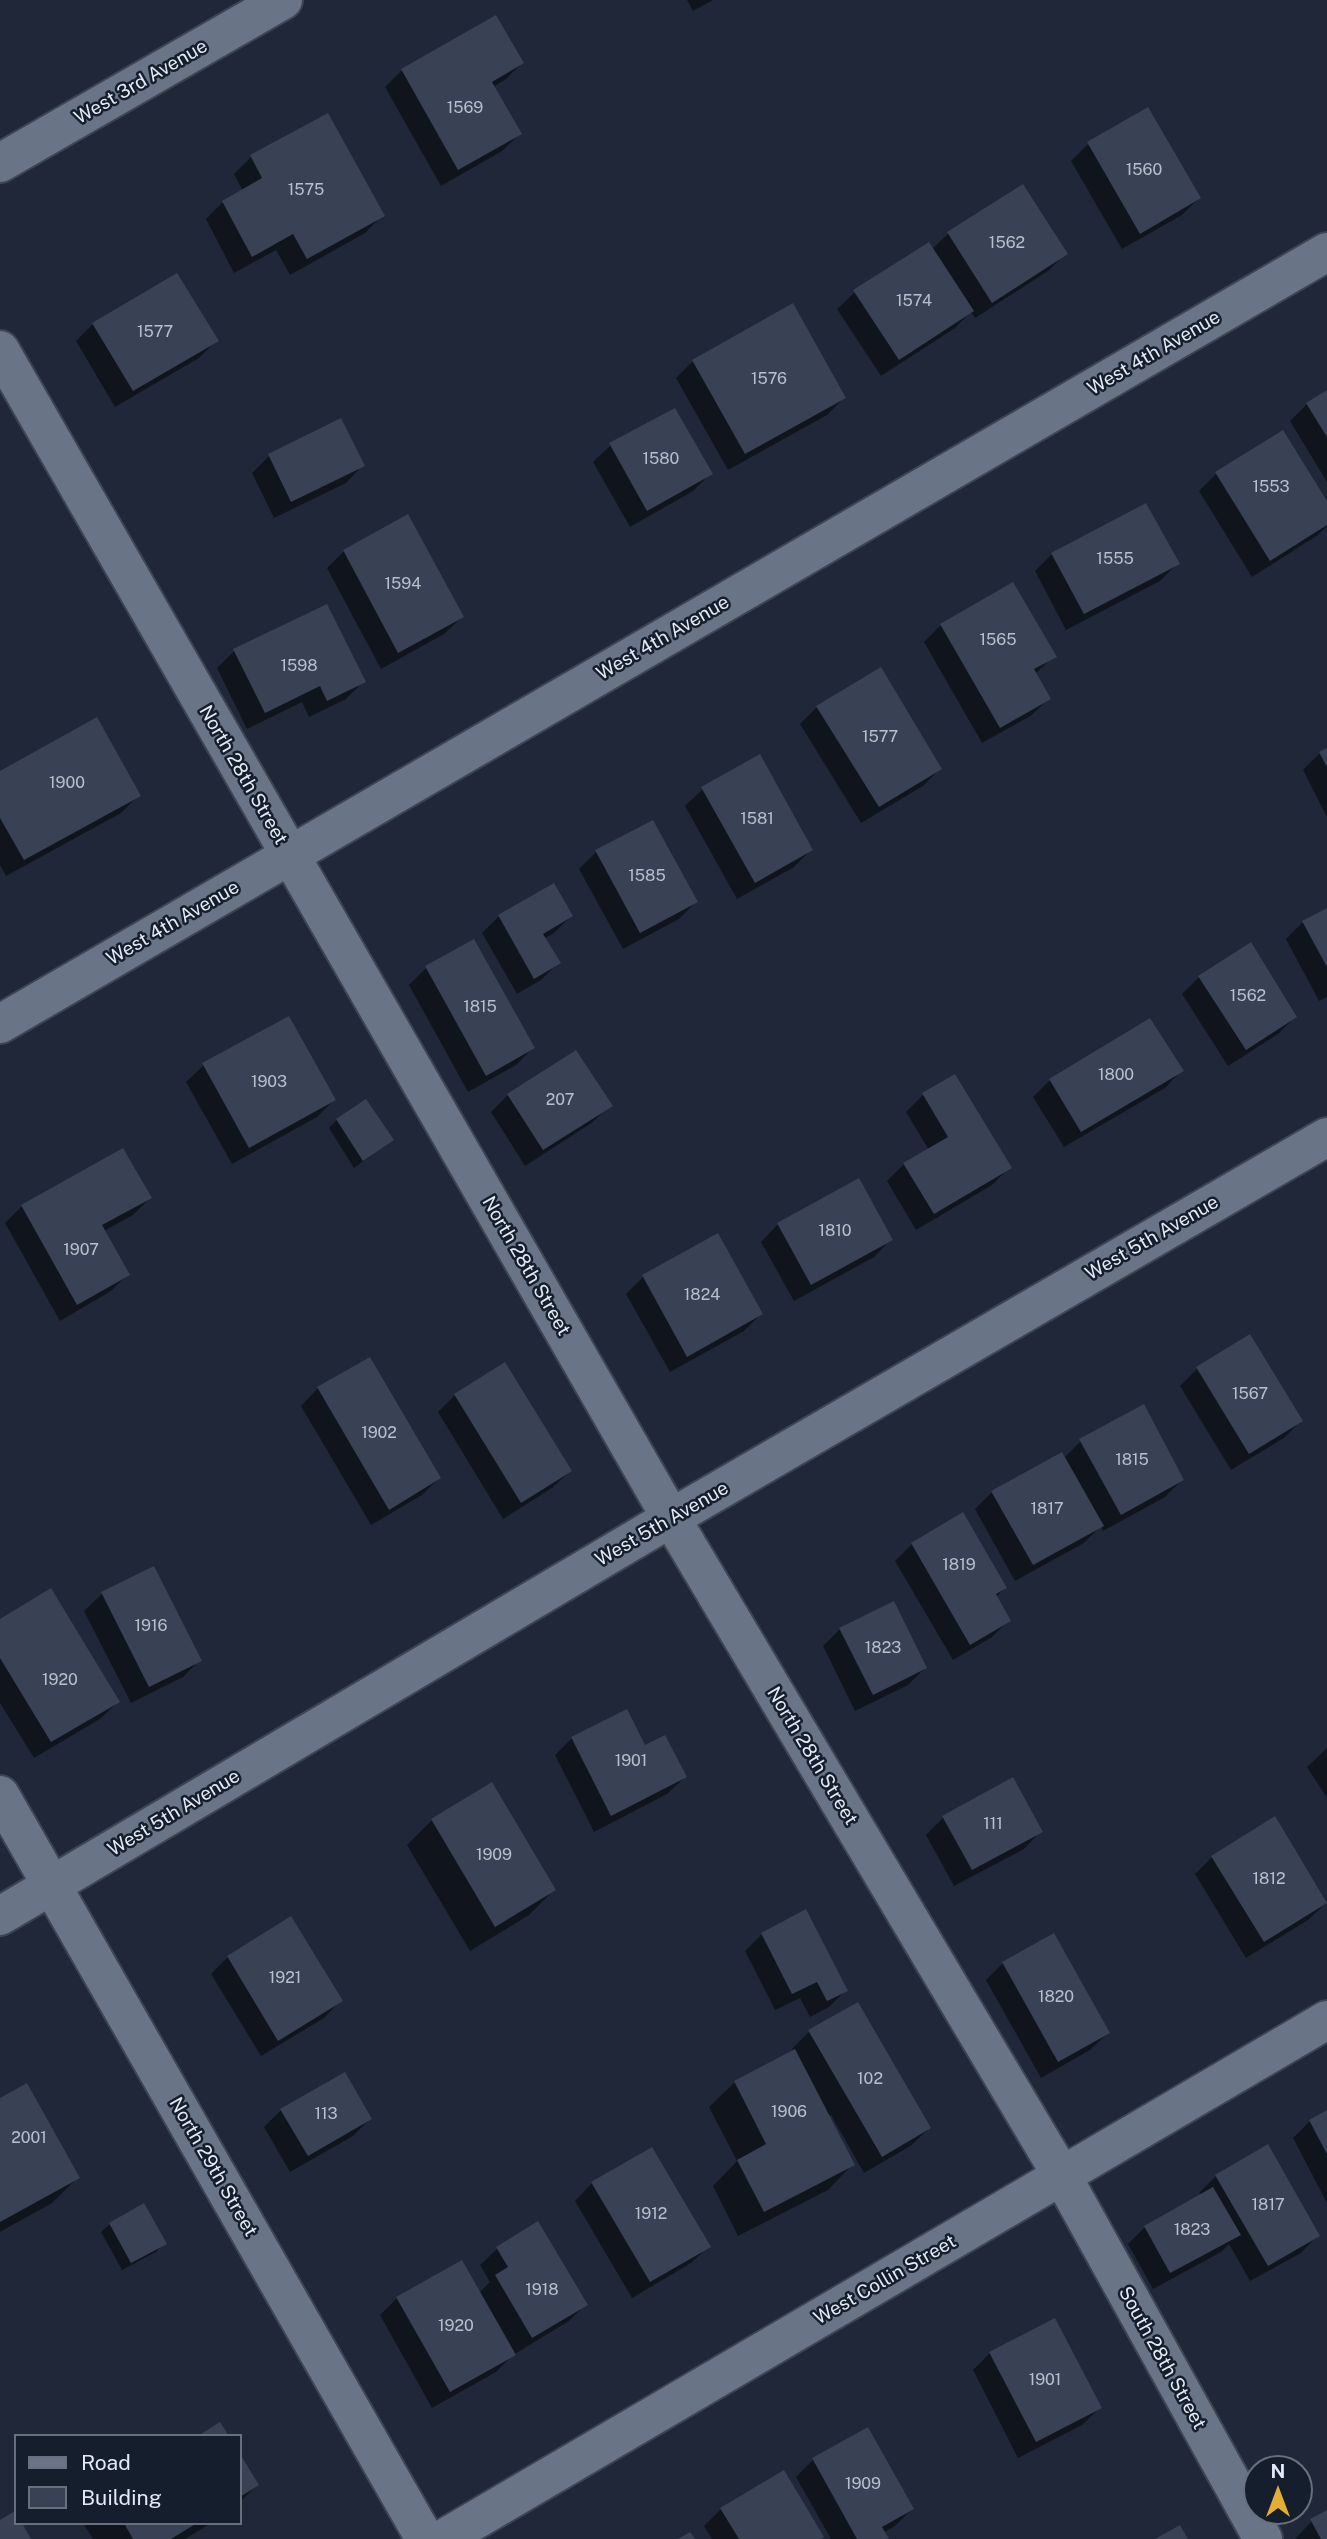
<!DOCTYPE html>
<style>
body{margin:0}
#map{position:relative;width:1327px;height:2539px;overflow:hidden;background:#1f2738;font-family:"Public Sans",sans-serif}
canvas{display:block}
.legend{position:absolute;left:14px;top:2434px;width:228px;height:91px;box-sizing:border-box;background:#151e2d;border:2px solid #68707d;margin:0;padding:9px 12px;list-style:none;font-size:21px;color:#e4eaf5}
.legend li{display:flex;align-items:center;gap:14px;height:35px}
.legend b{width:35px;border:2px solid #68707d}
.north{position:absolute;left:1243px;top:2455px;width:70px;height:70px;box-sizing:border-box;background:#151e2d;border:2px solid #68707d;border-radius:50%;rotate:0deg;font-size:19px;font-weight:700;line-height:28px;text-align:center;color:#e4eaf5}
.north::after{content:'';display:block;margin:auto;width:24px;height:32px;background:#e4ae35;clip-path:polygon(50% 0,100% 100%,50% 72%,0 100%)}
</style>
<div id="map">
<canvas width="1327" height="2539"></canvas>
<ul class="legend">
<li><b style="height:9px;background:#697487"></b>Road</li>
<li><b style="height:19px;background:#384254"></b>Building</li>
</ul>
<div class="north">N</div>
</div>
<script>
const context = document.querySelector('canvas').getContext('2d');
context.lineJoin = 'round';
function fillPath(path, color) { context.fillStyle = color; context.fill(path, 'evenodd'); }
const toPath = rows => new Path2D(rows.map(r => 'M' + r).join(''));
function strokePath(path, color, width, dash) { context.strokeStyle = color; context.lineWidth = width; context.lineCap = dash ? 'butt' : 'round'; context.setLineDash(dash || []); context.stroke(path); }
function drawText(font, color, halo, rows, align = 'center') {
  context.font = font + ' "Public Sans",sans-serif'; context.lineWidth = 5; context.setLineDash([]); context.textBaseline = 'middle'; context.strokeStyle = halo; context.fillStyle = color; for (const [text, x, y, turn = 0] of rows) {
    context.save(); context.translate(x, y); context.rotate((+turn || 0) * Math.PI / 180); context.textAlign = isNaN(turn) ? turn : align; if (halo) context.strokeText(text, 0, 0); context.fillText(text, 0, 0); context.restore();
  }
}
fillPath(toPath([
 [687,0,713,0,693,11],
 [522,63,505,80,492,87,520,134,502,151,441,186,385,87,402,70],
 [1088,144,1199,198,1182,215,1122,249,1071,161],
 [251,157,382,216,365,233,290,275,276,250,234,273,206,219,223,202,243,191,234,174],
 [1022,186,1065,254,1048,271,975,318,971,312,955,328,881,376,837,309,855,292,932,249,948,234],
 [93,324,216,341,199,358,115,407,76,341],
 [693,361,844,398,827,415,728,470,676,378],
 [1327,392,1327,482,1290,421,1307,404],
 [611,445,710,474,693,491,630,527,593,462],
 [269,456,363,465,346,483,274,518,252,473],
 [1216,474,1327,504,1327,526,1318,535,1252,577,1199,491],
 [344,551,462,617,444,634,381,669,327,568],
 [1052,554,1177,564,1160,581,1066,630,1035,571],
 [941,625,1054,656,1035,674,1049,698,1032,715,982,743,924,642],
 [234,651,363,682,346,699,309,717,302,702,247,729,217,668],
 [817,707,940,769,923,786,861,823,800,724],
 [1327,749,1327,817,1303,770,1320,753],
 [0,773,139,795,121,813,6,876,0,865],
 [703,789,811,850,794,867,737,899,685,806],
 [596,852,696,902,679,919,623,949,579,869],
 [1327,910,1327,997,1319,1001,1286,939,1303,922],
 [499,916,571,916,554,933,544,939,558,963,541,980,517,994,482,933],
 [474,941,533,1048,516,1065,468,1092,409,985,426,968],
 [1199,977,1295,1017,1278,1034,1228,1066,1182,994],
 [204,1065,334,1100,317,1117,232,1164,186,1082],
 [1182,1070,1165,1088,1064,1147,1033,1097,1050,1080],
 [508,1095,610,1105,593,1122,525,1166,491,1112],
 [923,1095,1009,1168,992,1185,916,1230,887,1181,904,1164,929,1150,906,1112],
 [337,1120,392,1140,354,1168,329,1128],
 [150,1198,133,1215,104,1231,128,1274,111,1291,60,1321,5,1223,22,1206],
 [778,1224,891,1239,874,1257,794,1301,761,1242],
 [717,1235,761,1314,744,1331,670,1372,626,1294,643,1277],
 [369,1359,439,1478,422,1495,371,1525,301,1406,318,1388],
 [1197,1369,1301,1421,1284,1438,1231,1470,1180,1386],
 [455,1395,570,1471,552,1488,503,1519,438,1412],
 [1081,1441,1182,1480,1165,1497,1103,1531,1101,1526,1084,1543,1015,1581,975,1509,992,1492,1064,1458],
 [912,1544,1005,1588,996,1597,1009,1620,992,1637,953,1660,895,1561],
 [153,1569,200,1660,183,1677,131,1703,84,1611,102,1594],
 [0,1621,118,1702,100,1719,34,1758,0,1703],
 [840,1629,925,1668,908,1685,855,1711,823,1646],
 [572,1738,644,1747,685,1777,667,1794,594,1832,555,1755],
 [1327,1748,1327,1798,1307,1767],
 [943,1818,1041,1831,1024,1849,954,1886,926,1835],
 [432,1820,554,1890,529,1915,470,1951,407,1845],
 [1212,1857,1326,1903,1308,1920,1246,1958,1195,1874],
 [291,1918,341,2000,324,2018,261,2056,211,1974,228,1957],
 [762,1934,846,1990,829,2007,810,2017,800,1998,775,2010,745,1951],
 [1003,1963,1108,2033,1090,2050,1041,2078,986,1980],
 [809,2032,929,2128,912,2145,864,2173,831,2115,828,2116,853,2164,828,2190,738,2236,713,2186,737,2161,709,2107,735,2082,794,2052,792,2049],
 [0,2100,77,2178,52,2203,0,2232],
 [281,2110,370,2119,353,2136,290,2172,264,2127],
 [1327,2112,1327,2203,1293,2138,1310,2121],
 [1216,2176,1318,2235,1301,2253,1250,2281,1229,2244,1221,2252,1153,2289,1128,2244,1145,2227,1201,2196,1199,2193],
 [592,2183,709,2246,691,2263,632,2298,575,2201],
 [110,2224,164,2243,156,2252,122,2270,101,2232],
 [498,2248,586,2304,569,2321,513,2355,496,2372,432,2408,380,2315,397,2298,479,2293,490,2282,480,2265],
 [990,2353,1100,2408,1082,2425,1018,2458,973,2370],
 [240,2457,257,2485,240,2502],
 [813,2460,912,2509,895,2526,883,2533,887,2539,831,2539,796,2477],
 [721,2509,820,2539,712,2539,704,2526],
 [1327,2512,1327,2539,1295,2539,1312,2521],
 [83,2523,211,2523,185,2539,93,2539]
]), '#0007');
fillPath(toPath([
 [496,15,524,63,492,82,522,134,458,170,401,69],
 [1148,107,1201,198,1140,234,1087,142],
 [328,113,385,216,307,259,293,234,252,257,222,201,262,178,250,155],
 [1023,184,1068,254,992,303,947,232],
 [929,242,974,311,899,360,853,290],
 [177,273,219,341,133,391,92,323],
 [793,303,846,398,745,454,692,360],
 [1327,390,1327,437,1306,403],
 [675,408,713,474,647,511,609,443],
 [341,418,365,466,291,502,268,454],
 [1283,430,1327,501,1327,525,1270,561,1215,472],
 [1146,503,1180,564,1084,614,1051,553],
 [408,514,464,617,398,653,343,550],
 [1013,582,1057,657,1034,669,1051,699,1000,728,940,624],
 [327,604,366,682,327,701,320,686,265,713,233,649],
 [881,667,942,769,879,807,816,706],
 [97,717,141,796,24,860,0,818,0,771],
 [1327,748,1327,767,1319,752],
 [760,754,813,850,755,883,701,787],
 [653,820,698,902,640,933,595,850],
 [554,883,573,916,543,934,561,963,534,979,498,915],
 [1327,908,1327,967,1302,921],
 [474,939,535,1048,486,1076,425,966],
 [1251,942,1297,1017,1246,1050,1198,976],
 [289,1016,336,1100,249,1148,202,1063],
 [1150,1018,1184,1071,1081,1132,1049,1079],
 [576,1050,613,1106,543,1150,507,1094],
 [955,1074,1012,1168,934,1214,903,1163,948,1137,922,1093],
 [366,1099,394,1140,363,1161,336,1119],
 [123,1148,152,1198,102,1225,130,1275,77,1305,21,1205],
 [859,1178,893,1240,811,1285,777,1223],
 [718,1233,763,1314,687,1357,642,1275],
 [1250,1334,1303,1421,1249,1454,1196,1367],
 [370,1357,441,1478,389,1510,317,1387],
 [505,1362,572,1471,521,1503,454,1394],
 [1144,1404,1184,1480,1121,1515,1079,1439],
 [1062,1452,1104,1526,1033,1565,991,1491],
 [963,1512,1007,1588,996,1594,1011,1621,970,1645,911,1543],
 [154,1566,202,1661,149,1687,101,1592],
 [51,1588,120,1702,51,1742,0,1658,0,1619],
 [894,1601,927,1668,873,1695,839,1628],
 [627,1709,645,1745,665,1735,687,1777,611,1816,571,1737],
 [1013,1777,1043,1832,972,1870,942,1816],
 [492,1782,556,1890,495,1927,431,1819],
 [1275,1816,1327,1903,1264,1942,1211,1856],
 [806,1909,848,1991,827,2001,817,1982,792,1994,761,1933],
 [291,1916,343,2001,278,2041,227,1956],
 [1054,1933,1110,2033,1058,2062,1002,1962],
 [858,2002,931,2128,882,2157,808,2030],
 [795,2049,855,2165,764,2212,737,2160,766,2144,734,2081],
 [345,2072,372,2119,308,2156,280,2109],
 [27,2083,80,2178,0,2222,0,2098],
 [1327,2110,1327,2154,1309,2120],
 [1268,2144,1320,2236,1268,2266,1215,2175],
 [652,2147,711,2247,650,2282,591,2182],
 [1213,2187,1241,2235,1170,2273,1144,2226],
 [144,2203,167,2244,131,2263,109,2223],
 [538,2221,588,2305,532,2338,495,2275,508,2267,496,2247],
 [462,2260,516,2355,450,2392,396,2297],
 [1055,2318,1102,2408,1036,2442,989,2352],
 [220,2422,229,2436,198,2436],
 [868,2427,914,2509,882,2527,889,2539,857,2539,812,2458],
 [240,2454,259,2485,240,2497],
 [784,2470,824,2537,821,2539,739,2539,720,2508],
 [1327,2510,1327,2539,1321,2539,1310,2519],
 [15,2511,16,2523,22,2523,31,2539,0,2539,0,2520],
 [124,2523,197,2523,171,2539,133,2539],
 [1180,2525,1188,2539,1155,2539],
 [690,2532,695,2539,678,2539]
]), '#384254');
const street = toPath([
 [0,163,283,0],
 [0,350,671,1518,1062,2176,1263,2539],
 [0,1024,1327,252],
 [0,1795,425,2539],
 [0,1916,671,1518,1327,1137],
 [443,2539,1327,2020]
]);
strokePath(street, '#3d4452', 42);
strokePath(street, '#697487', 38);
drawText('16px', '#b9c0cd', null, [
 ["1569",465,108],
 ["1560",1144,170],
 ["1575",306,190],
 ["1562",1007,243],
 ["1574",914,301],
 ["1577",155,332],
 ["1576",769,379],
 ["1580",661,459],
 ["1553",1271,487],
 ["1555",1115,559],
 ["1594",403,584],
 ["1565",998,640],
 ["1598",299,666],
 ["1577",880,737],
 ["1900",67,783],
 ["1581",757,819],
 ["1585",647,876],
 ["1562",1248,996],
 ["1815",480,1007],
 ["1800",1116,1075],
 ["1903",269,1082],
 ["207",560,1100],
 ["1810",835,1231],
 ["1907",81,1250],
 ["1824",702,1295],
 ["1567",1250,1394],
 ["1902",379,1433],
 ["1815",1132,1460],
 ["1817",1047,1509],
 ["1819",959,1565],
 ["1916",151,1626],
 ["1823",883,1648],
 ["1920",60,1680],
 ["1901",631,1761],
 ["111",993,1824],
 ["1909",494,1855],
 ["1812",1269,1879],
 ["1921",285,1978],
 ["1820",1056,1997],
 ["102",870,2079],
 ["1906",789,2112],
 ["113",326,2114],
 ["2001",29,2138],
 ["1817",1268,2205],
 ["1912",651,2214],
 ["1823",1192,2230],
 ["1918",542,2290],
 ["1920",456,2326],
 ["1901",1045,2380],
 ["1909",863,2484]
]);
drawText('19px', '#e4eaf5', '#151e2d', [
 ["West 3rd Avenue",141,82,-30],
 ["West 4th Avenue",1154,353,-30],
 ["West 4th Avenue",663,638,-30],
 ["North 28th Street",243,775,60],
 ["West 4th Avenue",173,923,-30],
 ["West 5th Avenue",1152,1238,-30],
 ["North 28th Street",526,1266,60],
 ["West 5th Avenue",662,1524,-30],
 ["North 28th Street",812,1756,59],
 ["West 5th Avenue",174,1813,-31],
 ["North 29th Street",213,2167,60],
 ["West Collin Street",885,2280,-30],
 ["South 28th Street",1162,2358,61]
]);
</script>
